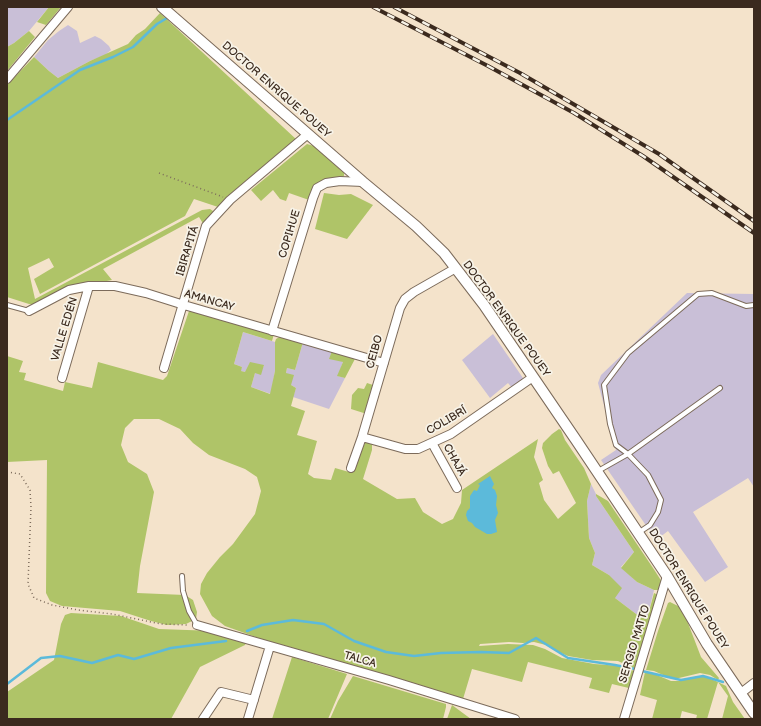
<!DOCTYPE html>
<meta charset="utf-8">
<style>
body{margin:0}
#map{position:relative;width:761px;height:726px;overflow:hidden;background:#f4e3cb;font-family:"Balsamiq Sans",sans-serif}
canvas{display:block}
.frame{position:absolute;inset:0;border:8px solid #3b2a1e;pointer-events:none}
</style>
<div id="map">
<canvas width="761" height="726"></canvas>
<div class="frame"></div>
</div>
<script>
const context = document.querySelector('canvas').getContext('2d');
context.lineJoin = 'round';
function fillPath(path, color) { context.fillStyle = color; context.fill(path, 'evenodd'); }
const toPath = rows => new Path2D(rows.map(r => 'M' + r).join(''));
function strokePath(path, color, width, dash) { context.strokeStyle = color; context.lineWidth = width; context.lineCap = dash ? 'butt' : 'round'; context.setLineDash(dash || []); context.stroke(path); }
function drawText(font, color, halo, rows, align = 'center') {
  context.font = font + ' "Balsamiq Sans",sans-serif'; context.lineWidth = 3.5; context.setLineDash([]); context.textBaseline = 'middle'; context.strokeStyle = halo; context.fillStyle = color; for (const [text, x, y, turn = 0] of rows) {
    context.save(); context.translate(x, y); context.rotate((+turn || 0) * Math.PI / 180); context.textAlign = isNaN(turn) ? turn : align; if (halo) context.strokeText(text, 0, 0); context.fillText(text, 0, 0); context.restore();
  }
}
fillPath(toPath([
 [7,7,49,7,29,31,14,43,7,47],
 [68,25,77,31,80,43,95,36,101,39,109,46,111,50,105,55,90,61,58,78,49,71,34,57,48,40,59,31],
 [687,293,754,294,754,487,748,478,693,512,728,567,705,582,668,531,656,540,601,460,616,450,598,383,601,375],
 [243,332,275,342,275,371,271,394,251,387,255,373,264,366,245,372,240,371,242,367,234,364],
 [493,334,525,381,513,389,508,383,490,398,462,360],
 [303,342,332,351,343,362,338,376,345,378,329,409,293,397,296,388,291,385,286,373,287,368,295,370],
 [591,484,596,494,596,496,634,552,621,567,637,582,654,590,647,619,640,617,615,598,609,575,592,565,595,553,589,538,587,501]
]), '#c9bfd7');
fillPath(toPath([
 [49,7,61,7,46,25,37,22],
 [160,13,297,140,236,189,218,207,194,199,185,216,40,294,34,279,54,267,49,258,28,268,35,299,202,210,210,209,216,213,207,230,199,217,103,269,112,280,65,289,35,305,29,304,7,297,7,85,34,57,49,71,58,78,90,61,128,44,136,35,145,29],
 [29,31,35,37,7,71,7,47,14,43],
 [307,144,314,146,344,173,344,176,341,178,336,177,325,180,309,200,289,193,286,201,280,199,273,190,261,201,251,190],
 [324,193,339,195,351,194,373,205,347,239,315,229],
 [193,310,274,334,272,341,243,332,234,364,242,367,241,371,245,372,250,362,264,365,261,375,255,373,251,387,270,394,275,371,275,342,276,339,281,336,303,342,295,370,287,368,286,373,294,375,291,385,296,388,291,406,305,411,297,435,317,441,308,474,314,478,331,480,335,468,349,472,354,468,365,443,370,440,372,442,372,450,363,479,397,499,415,498,423,512,442,524,453,519,461,503,462,490,538,439,534,457,543,480,539,483,544,500,558,519,576,503,559,471,553,474,548,466,542,448,543,443,552,434,559,429,561,430,565,440,584,468,591,484,587,501,589,538,595,553,592,565,609,575,622,588,615,598,640,617,647,619,654,593,660,596,638,669,635,669,618,661,592,660,568,656,554,650,546,645,534,642,523,643,509,642,480,644,479,646,508,644,533,645,545,649,562,658,594,664,621,666,629,670,638,671,633,689,612,684,609,693,589,688,592,678,528,662,522,682,472,669,463,699,267,641,225,626,212,616,200,594,201,584,207,573,220,557,233,544,255,514,261,491,257,477,245,469,209,455,193,443,180,429,159,419,134,419,125,428,121,445,128,462,147,474,154,492,140,566,137,593,185,595,193,600,197,612,196,619,186,624,167,625,151,621,120,611,62,606,50,601,46,593,47,460,7,462,7,356,23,361,19,372,26,373,24,380,63,391,65,382,92,388,98,362,163,380,167,376,189,311],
 [332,351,356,357,345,378,337,376,343,362,329,359],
 [367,383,379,387,370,415,351,409,352,395,358,388,364,389],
 [596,494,608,501,655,571,662,582,660,590,654,590,637,582,621,568,634,552,596,496],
 [670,602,680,607,683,610,701,657,719,678,718,680,710,675,700,673,679,678,670,678,654,671,646,670,658,631,668,603],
 [71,613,121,616,159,629,215,631,247,641,245,645,200,667,171,719,7,719,7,692,54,660,61,624,65,615],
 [292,657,347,674,328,719,272,719],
 [645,672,652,673,671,681,679,681,699,676,706,677,718,682,726,686,733,702,745,719,722,719,728,696,718,682,707,719,696,719,697,715,682,711,680,719,652,719,657,700,640,695],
 [353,676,446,704,446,707,443,719,330,719,338,701],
 [452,705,471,719,447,719]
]), '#afc468');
fillPath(toPath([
 [490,476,494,484,492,488,495,490,497,496,496,505,498,513,495,520,497,532,491,534,487,534,475,527,472,523,468,521,466,515,467,511,470,508,470,496,474,490,477,491,480,485,478,484]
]), '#5cbada');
strokePath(toPath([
 [7,120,80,70,113,57,133,47,157,24,167,18],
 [247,631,262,625,293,620,324,624,354,641,386,652,414,656,441,653,481,652,509,653,536,638,568,658,615,665,635,669],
 [642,671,681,680,703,676,723,682],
 [7,684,41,658,60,656,92,663,118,655,134,659,171,648,226,641]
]), '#5cbada', 2.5);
const service = toPath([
 [7,305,29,311],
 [598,471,628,454,720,388],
 [638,533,650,525,658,512,661,500,648,475,628,454,616,445,610,424,604,385,628,353,698,294,712,293,746,306,754,305],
 [182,576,183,591,189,611,197,625]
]);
const minor = toPath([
 [7,79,68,7],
 [29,311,69,290,89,286,115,286,146,293,184,305,384,363],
 [272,331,313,198,317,188,326,183,340,181,363,182],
 [164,368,206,226,230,200,308,134],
 [62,378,89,286],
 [362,437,405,449,418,449,451,434,533,377],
 [432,443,457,488],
 [351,468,362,437,400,308,405,299,414,292,456,268],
 [197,625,389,680,515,719],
 [741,693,754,683],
 [203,719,221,692,254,700],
 [248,719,270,646],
 [624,719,667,576]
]);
const tertiary = toPath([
 [162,7,363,182,416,226,444,253,484,305,576,440,667,576,707,644,754,713]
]);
strokePath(service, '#7c6b5b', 6);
strokePath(minor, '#7c6b5b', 10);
strokePath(tertiary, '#7c6b5b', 12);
strokePath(toPath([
 [159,173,223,197],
 [7,472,20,474,30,490,31,507,28,584,34,598,52,605,78,610,112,614,161,624,189,625]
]), '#7c6b5b', 1.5, [1, 3]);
strokePath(service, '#fff', 4);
strokePath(minor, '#fff', 8);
strokePath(tertiary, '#fff', 10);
const rail = toPath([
 [373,7,488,66,574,113,643,156,754,233],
 [394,7,520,73,659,154,754,221]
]);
strokePath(rail, '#3b2a1e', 4);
strokePath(rail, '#f7f3e8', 2.5, [8]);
drawText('11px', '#3b2a1e', '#f7f3e8', [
 ["DOCTOR ENRIQUE POUEY",276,90,41],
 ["COPIHUE",290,234,-73],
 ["IBIRAPITÁ",188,251,-73],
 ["AMANCAY",209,301,16],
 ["DOCTOR ENRIQUE POUEY",506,319,54],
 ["VALLE EDÉN",65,329,-73],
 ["CEIBO",375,352,-74],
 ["COLIBRÍ",447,421,-30],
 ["CHAJÁ",454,460,61],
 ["DOCTOR ENRIQUE POUEY",688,589,58],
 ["SERGIO MATTO",635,644,-73],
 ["TALCA",360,660,16]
]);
</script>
